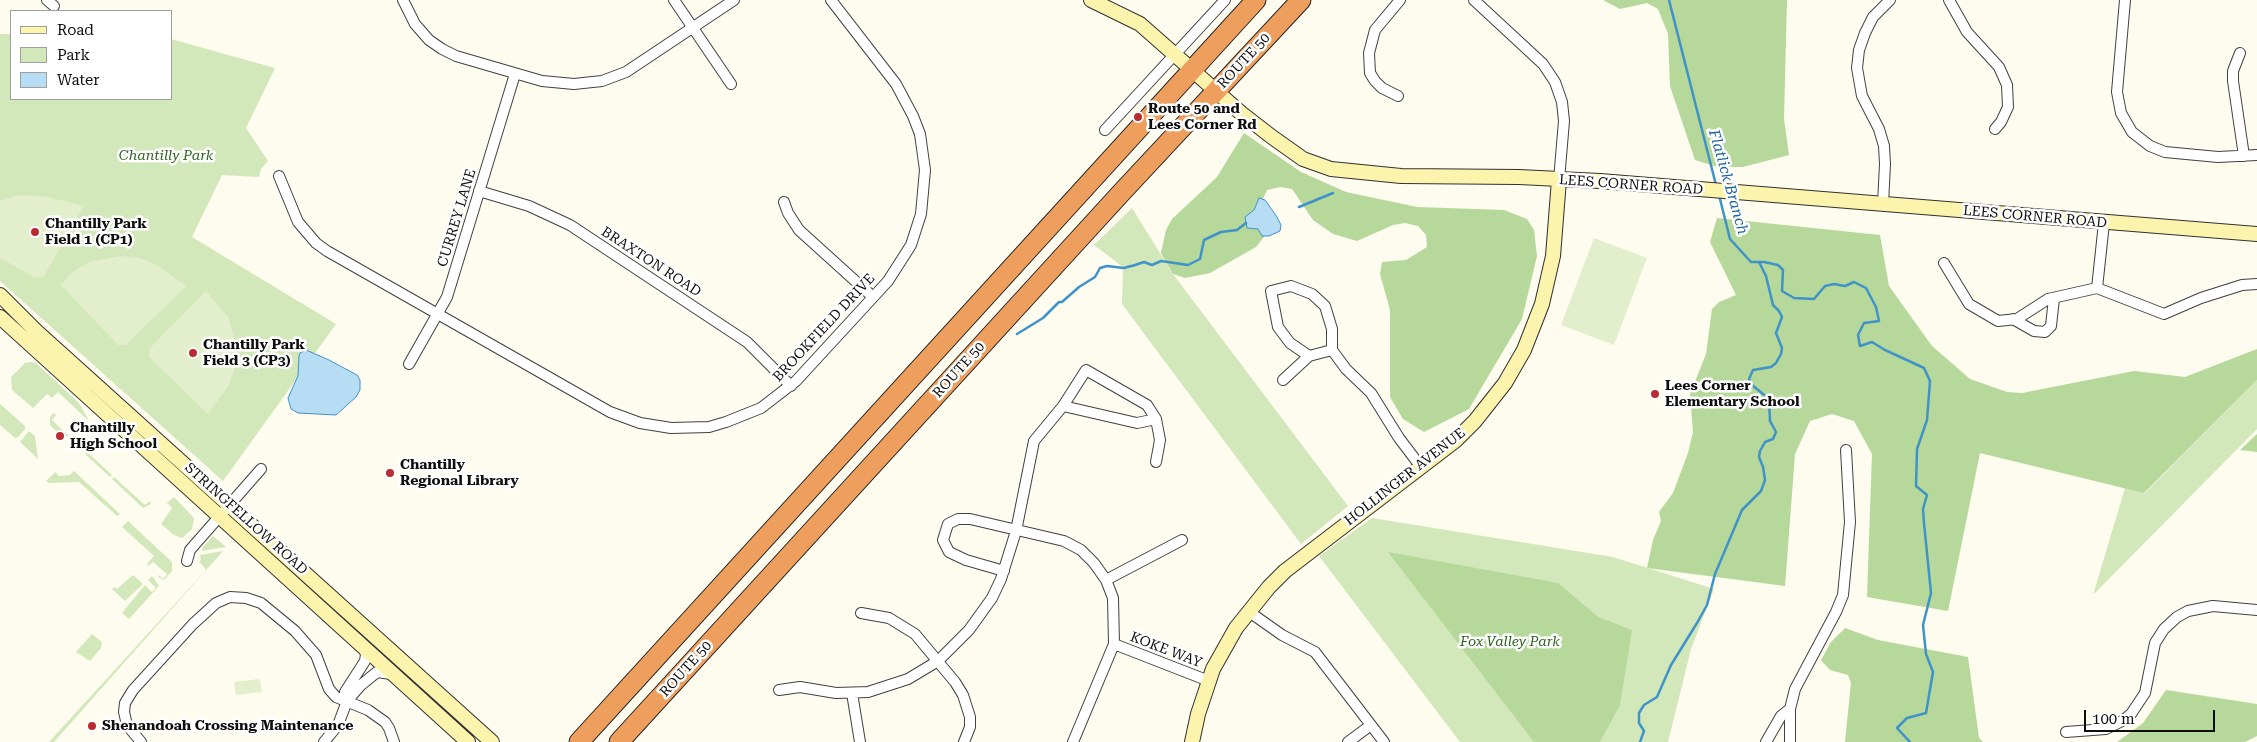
<!DOCTYPE html>
<style>
body{margin:0}
#map{position:relative;width:2257px;height:742px;overflow:hidden;background:#fefbef;font-family:"Roboto Serif",serif}
canvas{display:block}
.legend{position:absolute;left:10px;top:10px;width:162px;height:90px;box-sizing:border-box;background:#fff;border:1px solid #9f9f9f;margin:0;padding:6px 9px;list-style:none;font-size:15px;color:#0e0e0e}
.legend li{display:flex;align-items:center;gap:10px;height:25px}
.legend b{width:25px;border:1px solid #9f9f9f}
.scale{position:absolute;left:2084px;top:710px;width:131px;height:22px;box-sizing:border-box;border:2px solid #0e0e0e;border-top:0;padding-left:6px;font-size:15px;line-height:18px;white-space:nowrap;color:#0e0e0e;-webkit-text-stroke:4px #fff;paint-order:stroke}
</style>
<div id="map">
<canvas width="2257" height="742"></canvas>
<ul class="legend">
<li><b style="height:6px;background:#fcf3ad"></b>Road</li>
<li><b style="height:14px;background:#d2e8ba"></b>Park</li>
<li><b style="height:14px;background:#b6ddf4"></b>Water</li>
</ul>
<div class="scale">100 m</div>
</div>
<script>
const context = document.querySelector('canvas').getContext('2d');
context.lineJoin = 'round';
function fillPath(path, color) { context.fillStyle = color; context.fill(path, 'evenodd'); }
const toPath = rows => new Path2D(rows.map(r => 'M' + r).join(''));
function strokePath(path, color, width, dash) { context.strokeStyle = color; context.lineWidth = width; context.lineCap = dash ? 'butt' : 'round'; context.setLineDash(dash || []); context.stroke(path); }
function drawText(font, color, halo, rows, align = 'center') {
  context.font = font + ' "Roboto Serif",serif'; context.lineWidth = 5; context.setLineDash([]); context.textBaseline = 'middle'; context.strokeStyle = halo; context.fillStyle = color; for (const [text, x, y, turn = 0] of rows) {
    context.save(); context.translate(x, y); context.rotate((+turn || 0) * Math.PI / 180); context.textAlign = isNaN(turn) ? turn : align; if (halo) context.strokeText(text, 0, 0); context.fillText(text, 0, 0); context.restore();
  }
}
fillPath(toPath([
 [0,34,11,34,11,99,171,99,171,39,275,68,246,128,268,161,261,169,259,177,222,175,192,237,336,324,223,481,0,281],
 [1132,208,1173,274,1348,506,1301,544,1122,304,1123,267,1094,245],
 [31,362,36,363,79,403,89,421,58,392,52,398,47,394,33,408,12,390,11,377,25,363],
 [2257,380,2257,429,2093,595,2125,488,2145,493],
 [0,404,25,426,25,429,18,437,15,438,0,425],
 [54,413,56,415,52,420,68,435,64,439,50,425,50,417],
 [29,431,35,436,38,459,20,442],
 [87,452,112,475,110,477,85,454],
 [74,471,120,514,117,516,79,482,49,483,46,481,55,472,59,476,70,475],
 [114,477,145,505,150,501,151,504,143,508,112,479],
 [174,497,194,518,192,529,182,538,174,535,161,524,172,508,167,503],
 [1372,518,1613,557,1714,589,1691,649,1668,742,1460,742,1319,556],
 [128,521,172,562,172,571,164,580,158,577,159,575,163,579,167,574,153,562,148,566,147,564,154,556,122,527],
 [213,536,226,547,201,551,203,547],
 [223,551,54,742,49,742,206,570,199,561,201,560,200,555],
 [133,575,143,584,125,601,112,589,114,587,117,589],
 [152,576,159,586,129,619,122,613,145,585,152,592,156,588,148,580],
 [92,634,102,642,101,648,90,661,76,652]
]), '#d2e8ba');
fillPath(toPath([
 [1603,0,1787,0,1784,119,1789,155,1743,167,1718,167,1695,160,1670,86,1668,34,1658,9,1647,3,1620,9],
 [1244,133,1301,172,1346,192,1417,207,1504,210,1527,219,1534,230,1537,256,1522,319,1469,409,1424,432,1403,419,1390,397,1390,310,1380,274,1382,262,1406,260,1427,247,1426,235,1418,226,1405,223,1393,225,1357,241,1333,234,1313,220,1292,189,1280,187,1267,190,1262,201,1267,226,1264,237,1256,247,1210,273,1185,278,1173,274,1161,253,1166,230,1172,219,1217,177],
 [1717,218,1880,235,1889,286,1932,346,1970,379,2007,392,2022,393,2134,371,2185,377,2257,349,2257,380,2144,493,1980,453,1948,611,1867,597,1872,454,1854,421,1832,414,1810,421,1795,454,1785,586,1647,568,1653,540,1661,521,1659,512,1673,493,1688,453,1693,432,1690,394,1706,354,1712,309,1719,302,1736,295,1710,242],
 [2257,434,2257,452,2240,450],
 [1388,552,1558,583,1598,617,1632,630,1620,705,1600,742,1534,742],
 [1845,628,1878,640,1968,657,1979,738,1983,742,1845,742,1851,683,1848,675,1830,670,1821,660,1831,642],
 [2166,690,2257,704,2257,736,2245,742,2117,742,2143,723]
]), '#b6d89a');
fillPath(toPath([
 [19,195,48,197,84,206,44,276,36,278,0,258,0,201],
 [1594,238,1647,258,1614,345,1561,325],
 [121,256,140,258,157,265,186,286,126,345,118,345,61,285,71,273,89,262],
 [206,291,228,317,237,348,235,368,228,386,208,414,149,357,150,348],
 [260,679,262,692,236,695,234,682]
]), '#e3efcc');
const water = toPath([
 [1259,198,1265,200,1277,217,1281,225,1280,231,1269,236,1262,236,1258,229,1247,228,1245,217,1254,210,1259,198],
 [306,350,329,360,357,375,360,380,360,390,356,397,336,415,298,413,291,409,288,398,298,376,299,356,300,353,306,350]
]);
fillPath(water, '#b6ddf4');
strokePath(water, '#3f93c8', 1);
strokePath(toPath([
 [1669,0,1716,185],
 [1719,195,1730,239,1751,262,1764,262,1778,265,1783,270,1782,291,1794,298,1814,299,1825,286,1834,284,1845,286,1854,282,1866,288,1876,307,1879,321,1864,323,1858,335,1860,346,1872,342,1885,350,1924,368,1930,381,1927,420,1917,449,1916,486,1927,495,1923,509,1924,523,1931,593,1923,625,1926,654,1933,672,1926,713,1907,718,1897,728,1910,742],
 [1299,207,1333,193],
 [1132,266,1144,262,1152,265,1161,261,1188,265,1200,259,1204,240,1221,232,1237,230,1246,223],
 [1017,334,1043,318,1059,302,1062,302,1079,287,1095,277,1100,268,1107,266,1124,268,1131,266],
 [1640,742,1644,731,1639,723,1639,713,1644,705,1657,697,1671,665,1697,623,1707,605,1715,574,1742,510,1761,491,1765,480,1763,467,1759,457,1760,451,1765,442,1773,439,1776,432,1770,421,1769,399,1752,385,1749,379,1753,370,1771,367,1776,363,1781,354,1782,348,1776,333,1782,317,1779,311,1773,305,1766,276,1759,262]
]), '#3f93c8', 2.5);
const street = toPath([
 [47,0,54,6],
 [403,0,415,24,429,40,442,49,456,56,542,81,574,84,602,81,626,72,734,0],
 [674,0,731,84],
 [1474,0,1543,64,1555,82,1562,102,1564,121,1559,180],
 [1949,0,1967,32,1999,67,2007,85,2008,107,2001,122,1995,129],
 [2125,0,2117,92,2121,113,2132,132,2150,146,2165,152,2218,157,2257,155],
 [2240,53,2233,71,2233,81,2244,156],
 [1398,96,1382,88,1375,81,1370,73,1369,53,1375,30,1400,0],
 [1105,130,1225,0],
 [279,176,298,222,316,243,327,251,610,412,640,423,671,428,709,427,726,422,761,408,796,381,888,281,911,245,921,214,925,170,920,134,913,116,896,84,831,0],
 [479,191,529,206,570,225,747,342,791,386],
 [784,202,788,213,799,230,873,297],
 [1883,204,1885,164,1884,146,1879,129,1862,96,1857,68,1859,50,1865,33,1873,17,1890,0],
 [1944,263,1969,304,1998,321,2017,319,2048,299,2097,288,2164,314,2201,298,2242,285,2257,284],
 [2097,288,2104,223],
 [2013,319,2034,331,2045,332,2051,326,2054,298],
 [1332,350,1309,356,1290,343,1278,327,1271,291,1291,286,1312,294,1325,306,1332,329,1332,350,1346,369,1371,393,1399,438,1421,467],
 [409,364,447,297,515,74],
 [1283,380,1309,356],
 [1156,419,1160,440,1156,462],
 [187,561,190,550,261,469],
 [1004,571,966,560,949,552,943,540,948,524,958,519,970,519,1064,541,1081,550,1094,563,1106,580,1113,598,1114,644,1073,742],
 [1106,580,1182,540],
 [1248,611,1282,635,1315,652,1384,742],
 [861,613,889,618,915,634,955,682,963,695,970,717,970,727,964,742],
 [1114,644,1209,681],
 [779,690,800,687,836,693,868,692,908,679,938,661,969,630,992,598,1001,579,1016,531,1034,441,1063,406,1137,423,1156,419,1147,405,1086,370,1063,406],
 [852,693,860,742],
 [347,701,345,692,365,661,366,654,363,647],
 [2066,732,2106,729,2122,721,2131,714,2145,693,2155,643,2164,629,2177,617,2188,611,2213,606,2257,610],
 [141,742,127,725,124,712,125,703,133,690,193,624,216,603,230,597,246,598,261,603,295,631,316,655,329,689,336,697,368,710,385,722,389,728,394,742],
 [324,742,338,725,347,701,361,685,377,672,391,674],
 [1348,742,1371,725],
 [1766,742,1781,716,1790,709],
 [1790,742,1790,709,1795,689,1836,612,1843,595,1850,522,1846,450]
]);
const secondary = toPath([
 [1091,0,1140,24,1241,113,1272,137,1303,159,1331,169,1401,176,1519,177,1600,181,2257,234],
 [0,295,36,331,492,742],
 [0,317,468,742],
 [1192,742,1198,714,1213,669,1236,628,1269,587,1285,571,1455,441,1475,421,1505,383,1524,350,1542,304,1553,256,1559,180]
]);
const highway = toPath([
 [579,742,1256,0],
 [619,742,1121,193,1301,0]
]);
strokePath(street, '#414141', 12);
strokePath(secondary, '#303030', 16);
strokePath(highway, '#1f1f1f', 21);
strokePath(street, '#fff', 10);
strokePath(secondary, '#fcf3ad', 14);
strokePath(highway, '#ef9f5d', 19);
for (const [x, y, r, color] of [
 [1138,117,5,"#b92b32"],
 [35,232,5,"#b92b32"],
 [193,353,5,"#b92b32"],
 [1655,394,5,"#b92b32"],
 [60,436,5,"#b92b32"],
 [390,473,5,"#b92b32"],
 [92,726,5,"#b92b32"]
]) { const dot = new Path2D(); dot.arc(x, y, r, 0, 2 * Math.PI); context.fillStyle = color; context.fill(dot); strokePath(dot, '#fff', 2); }
drawText('14px', '#0e0e0e', '#fff', [
 ["ROUTE 50",1244,61,-47],
 ["LEES CORNER ROAD",1631,185,4],
 ["LEES CORNER ROAD",2035,217,5],
 ["CURREY LANE",457,218,-73],
 ["BRAXTON ROAD",651,262,33],
 ["BROOKFIELD DRIVE",824,328,-47],
 ["ROUTE 50",959,370,-48],
 ["HOLLINGER AVENUE",1405,477,-38],
 ["STRINGFELLOW ROAD",246,519,42],
 ["KOKE WAY",1166,650,21],
 ["ROUTE 50",686,669,-48]
]);
drawText('bold 14px', '#0e0e0e', '#fff', [
 ["Route 50 and",1148,109],
 ["Lees Corner Rd",1148,125],
 ["Chantilly Park",45,224],
 ["Field 1 (CP1)",45,240],
 ["Chantilly Park",203,345],
 ["Field 3 (CP3)",203,361],
 ["Lees Corner",1665,386],
 ["Elementary School",1665,402],
 ["Chantilly",70,428],
 ["High School",70,444],
 ["Chantilly",400,465],
 ["Regional Library",400,481],
 ["Shenandoah Crossing Maintenance",102,726]
], 'left');
drawText('italic 14px', '#2f6420', '#fff', [
 ["Chantilly Park",166,156],
 ["Fox Valley Park",1510,642]
]);
drawText('italic 15px', '#1b649c', '#fff', [
 ["Flatlick Branch",1728,182,74]
]);
</script>
